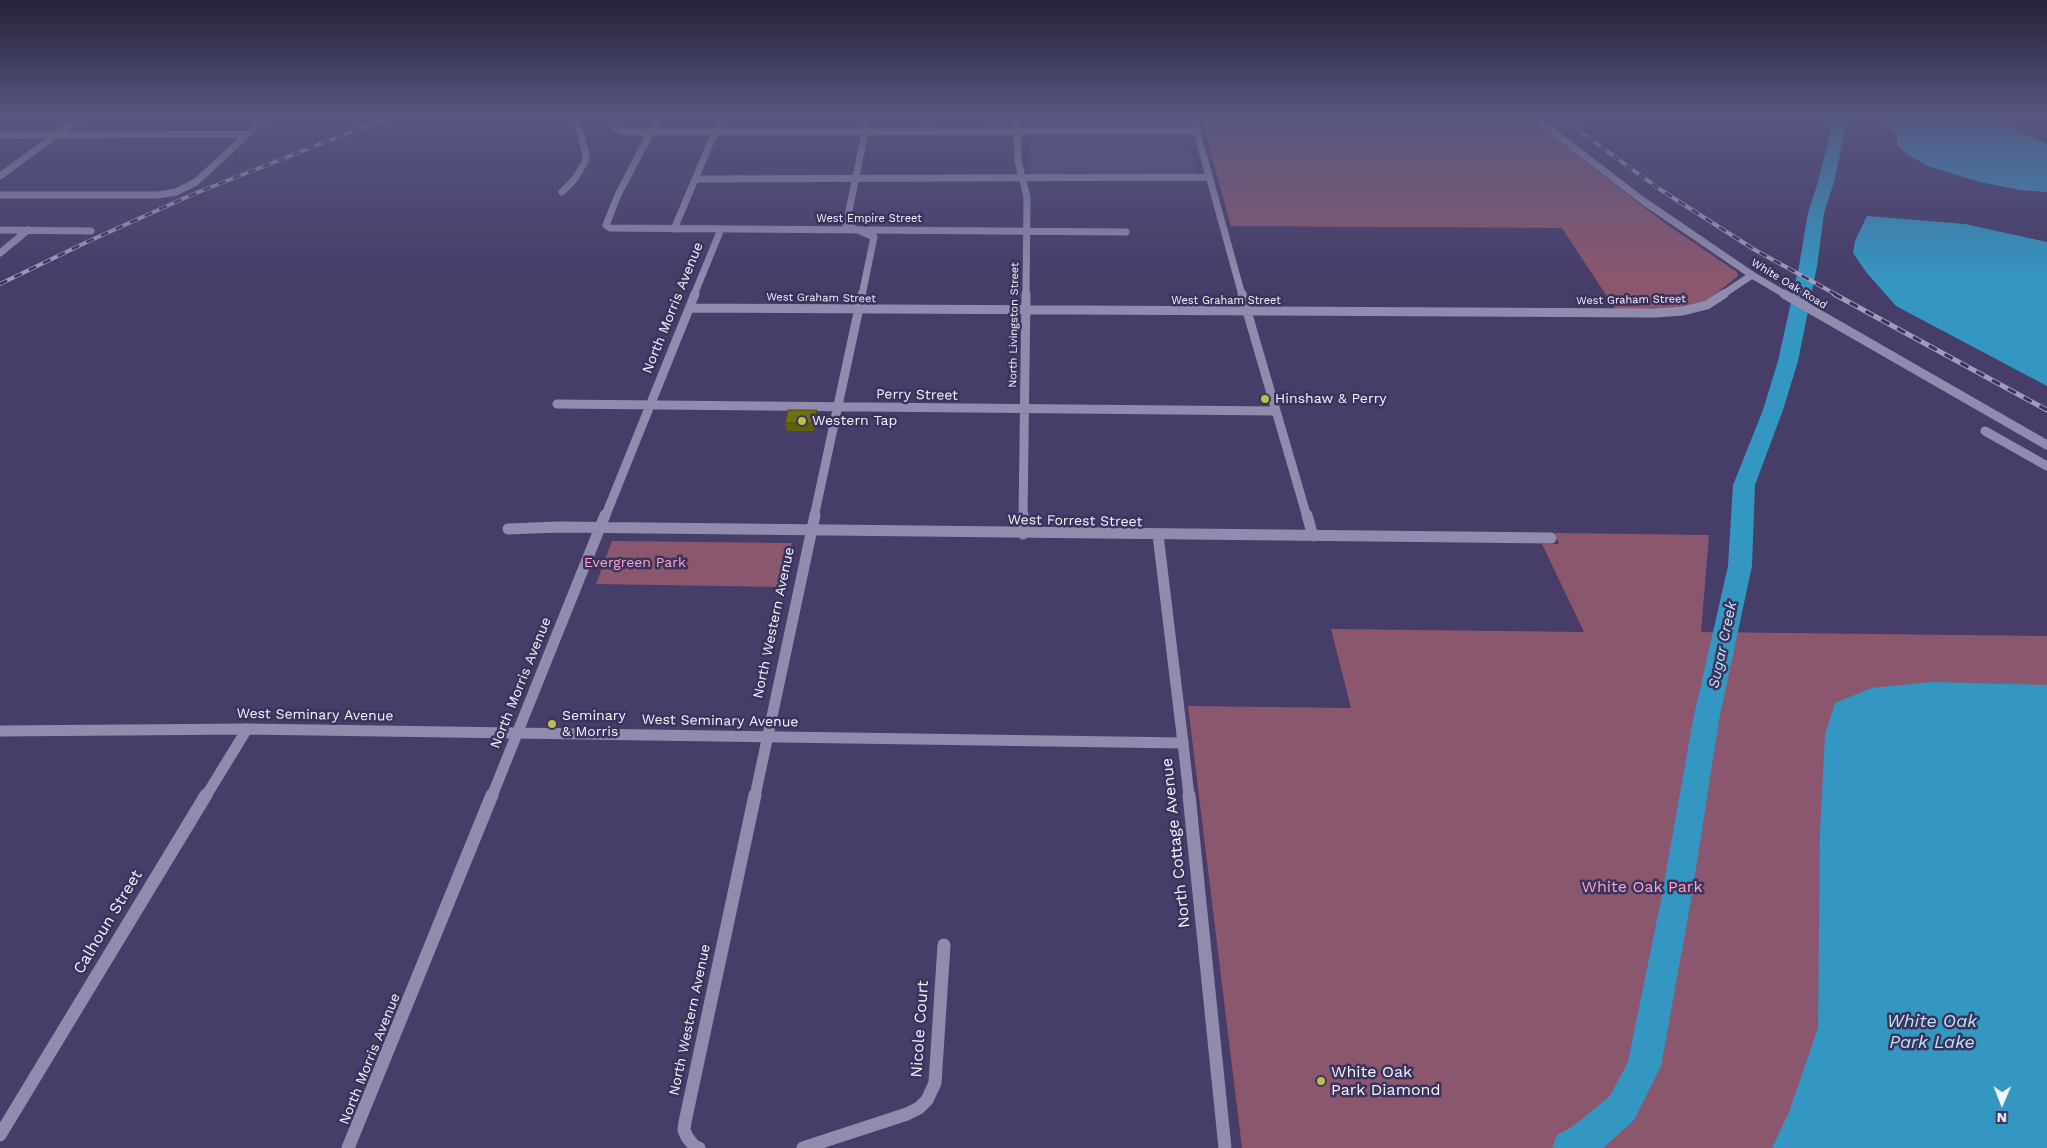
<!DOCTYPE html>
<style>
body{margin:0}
#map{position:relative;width:2047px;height:1148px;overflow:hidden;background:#463d69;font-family:"Work Sans",sans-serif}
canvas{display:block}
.north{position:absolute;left:1977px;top:1078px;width:50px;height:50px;-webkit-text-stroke:4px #3c335d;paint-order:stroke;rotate:181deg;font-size:14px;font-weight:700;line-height:20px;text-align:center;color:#f4f3fe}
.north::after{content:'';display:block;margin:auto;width:18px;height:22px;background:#f4f3fe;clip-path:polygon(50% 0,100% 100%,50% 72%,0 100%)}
</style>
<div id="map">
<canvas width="2047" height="1148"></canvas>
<div class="north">N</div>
</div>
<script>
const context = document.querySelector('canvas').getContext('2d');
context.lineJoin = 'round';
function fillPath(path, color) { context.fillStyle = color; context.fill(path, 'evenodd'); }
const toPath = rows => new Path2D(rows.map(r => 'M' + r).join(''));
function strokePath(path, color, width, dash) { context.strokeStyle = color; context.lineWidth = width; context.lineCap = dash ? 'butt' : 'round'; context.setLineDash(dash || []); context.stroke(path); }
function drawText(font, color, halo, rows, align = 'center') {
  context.font = font + ' "Work Sans",sans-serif'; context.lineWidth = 5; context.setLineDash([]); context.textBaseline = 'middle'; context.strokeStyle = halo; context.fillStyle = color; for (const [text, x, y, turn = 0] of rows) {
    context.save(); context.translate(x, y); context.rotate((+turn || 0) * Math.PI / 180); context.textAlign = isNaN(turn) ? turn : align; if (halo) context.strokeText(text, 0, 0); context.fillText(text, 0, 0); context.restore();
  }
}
fillPath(toPath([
 [1187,136,1197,175,1031,175,1029,137]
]), '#51477a');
fillPath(toPath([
 [1201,118,1529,118,1666,224,1737,272,1738,276,1708,300,1689,307,1616,310,1562,228,1231,226],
 [1555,533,1709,535,1701,632,2047,636,2047,1148,1242,1148,1188,706,1351,708,1331,629,1584,632,1542,544,1559,544],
 [612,541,792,543,781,587,596,584]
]), '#8b576e');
fillPath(toPath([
 [1883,118,1988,118,2047,144,2047,192,2020,190,1980,182,1928,166,1907,154,1899,147,1897,144,1897,134],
 [1867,216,1965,224,2047,242,2047,386,1896,306,1866,272,1853,253,1855,241],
 [1932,682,2047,685,2047,1148,1772,1148,1789,1112,1818,1028,1820,832,1825,735,1835,703,1872,688]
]), '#3497c2');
fillPath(toPath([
 [1834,118,1848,118,1834,182,1824,213,1817,266,1798,361,1783,410,1755,485,1752,566,1719,720,1691,900,1661,1066,1634,1120,1603,1148,1552,1148,1557,1135,1572,1127,1610,1096,1628,1062,1661,900,1693,720,1728,566,1733,485,1763,410,1778,361,1799,266,1808,213,1818,182,1834,118]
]), '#3497c2');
strokePath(toPath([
 [658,118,618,195,606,225,610,228,1126,232],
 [1017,118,1018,161,1027,197,1026,295],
 [1193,118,1242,295],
 [615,128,623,132,1197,131],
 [0,135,248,134],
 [0,176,79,118],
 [695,179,1209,177],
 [562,192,574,180,585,162,586,156,577,118],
 [0,195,158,195,176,192,196,182,265,118],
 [674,229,721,118],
 [0,230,91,231],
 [0,253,28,230],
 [694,295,721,229],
 [862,295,874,237,846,225,868,118],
 [1722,295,1752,275]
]), '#918cae', 7);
strokePath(toPath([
 [1242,294,1307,517],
 [690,308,1655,313,1683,311,1707,305,1724,294],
 [557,404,1276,411],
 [1985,431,2047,466],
 [605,517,695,294],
 [814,517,862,294],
 [1023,517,1026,294]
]), '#918cae', 9);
strokePath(toPath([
 [1307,515,1313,536],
 [508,529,559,527,1551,538],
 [1023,534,1023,515],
 [1158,535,1183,743],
 [206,796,247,729],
 [492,796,605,515],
 [755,796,815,515]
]), '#918cae', 11);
strokePath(toPath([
 [0,1135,206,795],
 [348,1148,492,795],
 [699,1148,694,1146,687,1137,684,1130,685,1122,755,795],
 [803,1148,907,1114,919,1108,927,1100,935,1083,944,945]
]), '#918cae', 13);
strokePath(toPath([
 [1535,118,1642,200,1752,275,1786,295]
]), '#918cae', 7);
strokePath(toPath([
 [1784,294,2047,445]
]), '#918cae', 9);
strokePath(toPath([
 [0,731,247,729,1183,743,1189,796]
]), '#918cae', 11);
strokePath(toPath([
 [1189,795,1225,1148]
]), '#918cae', 13);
const railFar1 = toPath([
 [1561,118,1661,190,1755,250,1837,295],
 [0,284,89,241,196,193,386,118]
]);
const rail = toPath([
 [1834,294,2047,410]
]);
strokePath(railFar1, '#a19cb7', 4);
strokePath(rail, '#a19cb7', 5);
strokePath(railFar1, '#3c335d', 2.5, [8]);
strokePath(rail, '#3c335d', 3, [9]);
fillPath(toPath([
 [818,418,814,431,787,431,785,423]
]), '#5e600e');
fillPath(toPath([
 [817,410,818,418,814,431,813,423]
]), '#4c4e0b');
const building = toPath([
 [788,410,817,410,813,423,785,423,788,410]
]);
fillPath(building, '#6d7010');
strokePath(building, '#4c4e0b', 1);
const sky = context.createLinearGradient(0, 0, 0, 279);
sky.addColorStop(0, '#26223a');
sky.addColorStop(0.42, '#575781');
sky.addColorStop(1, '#57578100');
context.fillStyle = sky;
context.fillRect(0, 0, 2047, 279);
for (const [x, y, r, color] of [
 [1265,399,5,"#bbc045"],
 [802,421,5,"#bbc045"],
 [552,724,5,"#bbc045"],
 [1321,1081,5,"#bbc045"]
]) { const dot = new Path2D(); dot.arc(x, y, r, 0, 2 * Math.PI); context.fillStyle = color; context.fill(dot); strokePath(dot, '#3c335d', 2); }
drawText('11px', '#f4f3fe', '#3c335d', [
 ["West Empire Street",869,219],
 ["White Oak Road",1789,284,31],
 ["West Graham Street",821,298,1],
 ["West Graham Street",1631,300,-1],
 ["West Graham Street",1226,301],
 ["North Livingston Street",1014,325,-89]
]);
drawText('14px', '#f4f3fe', '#3c335d', [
 ["North Morris Avenue",673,308,-68],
 ["Perry Street",917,395,1],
 ["West Forrest Street",1075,521,1],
 ["North Western Avenue",774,623,-78],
 ["North Morris Avenue",521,683,-68],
 ["West Seminary Avenue",315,715,1],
 ["West Seminary Avenue",720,721,1],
 ["North Western Avenue",690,1020,-78],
 ["North Morris Avenue",370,1059,-68]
]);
drawText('14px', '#f4f3fe', '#3c335d', [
 ["Hinshaw & Perry",1275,399],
 ["Western Tap",812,421],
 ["Seminary",562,716],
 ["& Morris",562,732]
], 'left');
drawText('14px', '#fca5cb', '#3c335d', [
 ["Evergreen Park",635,563]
]);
drawText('italic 15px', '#b9e6fd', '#3c335d', [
 ["Sugar Creek",1723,645,-78]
]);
drawText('16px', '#f4f3fe', '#3c335d', [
 ["North Cottage Avenue",1176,843,-96],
 ["Calhoun Street",108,922,-59],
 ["Nicole Court",920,1029,-86]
]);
drawText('16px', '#fca5cb', '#3c335d', [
 ["White Oak Park",1642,887]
]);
drawText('16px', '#f4f3fe', '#3c335d', [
 ["White Oak",1331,1072],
 ["Park Diamond",1331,1090]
], 'left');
drawText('italic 18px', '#b9e6fd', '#3c335d', [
 ["White Oak",1932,1022],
 ["Park Lake",1932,1043]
]);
</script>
